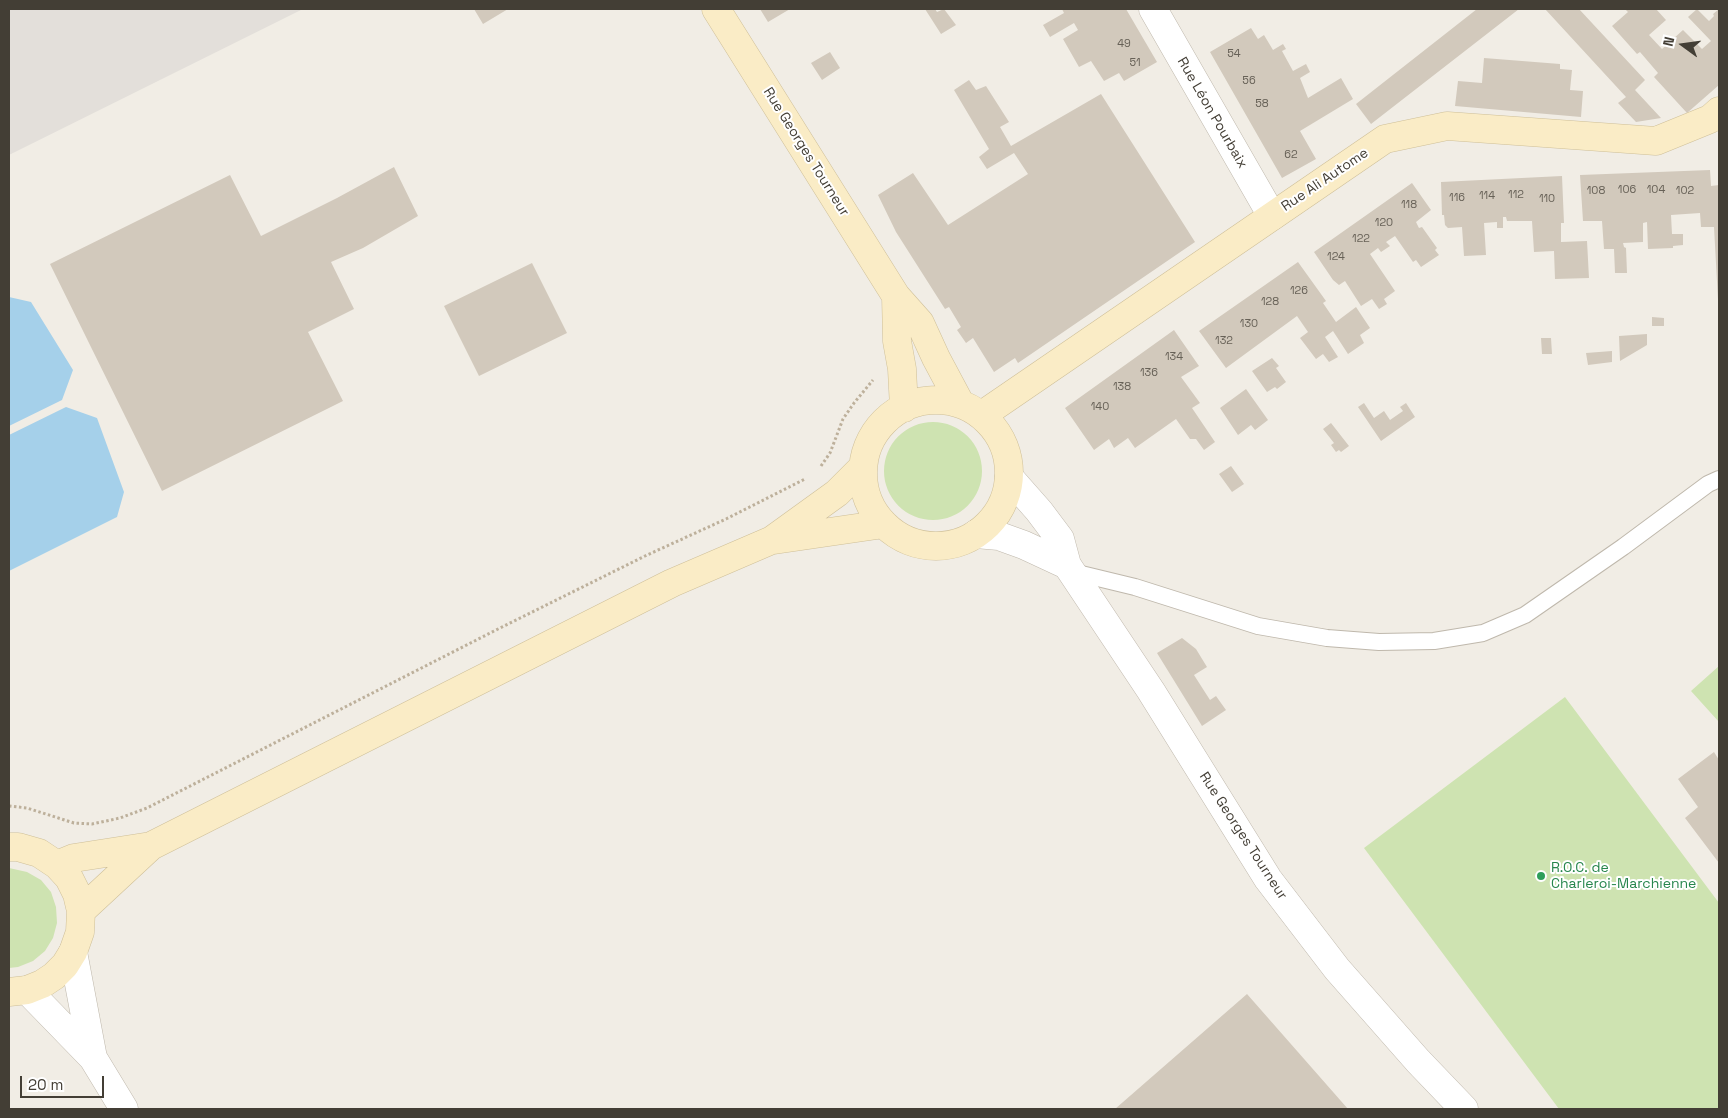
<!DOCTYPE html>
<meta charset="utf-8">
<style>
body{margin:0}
#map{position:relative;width:1728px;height:1118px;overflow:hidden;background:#f1ede5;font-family:"Space Grotesk",sans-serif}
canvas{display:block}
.frame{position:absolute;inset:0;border:10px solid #433e35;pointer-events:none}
.north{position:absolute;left:1658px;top:20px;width:50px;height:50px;-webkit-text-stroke:4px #fff;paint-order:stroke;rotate:284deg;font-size:14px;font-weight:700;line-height:20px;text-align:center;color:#433e35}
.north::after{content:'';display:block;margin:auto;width:18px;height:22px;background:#433e35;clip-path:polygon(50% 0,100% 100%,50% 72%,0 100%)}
.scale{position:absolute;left:20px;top:1076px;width:84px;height:22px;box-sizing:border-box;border:2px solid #433e35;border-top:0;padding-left:6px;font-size:15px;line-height:18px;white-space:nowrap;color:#433e35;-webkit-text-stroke:4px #fff;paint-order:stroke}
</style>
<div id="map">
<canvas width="1728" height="1118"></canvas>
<div class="frame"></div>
<div class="north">N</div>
<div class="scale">20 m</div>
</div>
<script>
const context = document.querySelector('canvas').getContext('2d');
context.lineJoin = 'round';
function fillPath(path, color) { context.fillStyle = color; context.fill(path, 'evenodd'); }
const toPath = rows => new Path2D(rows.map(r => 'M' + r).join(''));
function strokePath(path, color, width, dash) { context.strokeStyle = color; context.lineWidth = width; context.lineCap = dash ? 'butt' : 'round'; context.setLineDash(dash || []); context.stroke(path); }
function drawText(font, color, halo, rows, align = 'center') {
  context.font = font + ' "Space Grotesk",sans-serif'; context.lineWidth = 4; context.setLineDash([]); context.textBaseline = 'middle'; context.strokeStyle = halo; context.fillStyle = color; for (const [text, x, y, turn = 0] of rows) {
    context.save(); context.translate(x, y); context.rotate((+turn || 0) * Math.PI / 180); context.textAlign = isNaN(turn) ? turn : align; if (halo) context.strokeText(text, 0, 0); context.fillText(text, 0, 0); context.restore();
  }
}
fillPath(toPath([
 [9,9,303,9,9,155]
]), '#e3dfda');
fillPath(toPath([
 '884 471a49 49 0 1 1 98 0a49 49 0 1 1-98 0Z',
 [1719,666,1719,722,1691,691],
 [1565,697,1719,903,1719,1109,1559,1109,1364,848],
 [9,868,27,872,41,880,51,892,56,907,57,923,53,938,45,951,33,961,18,967,9,968]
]), '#cee3b1');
fillPath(toPath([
 [9,297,31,302,73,370,62,400,9,426],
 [66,407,97,418,124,492,117,517,9,571,9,435]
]), '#a5d0ea');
fillPath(toPath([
 [474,9,508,9,483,24],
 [760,9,790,9,768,22],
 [925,9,935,9,937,12,944,9,956,25,941,34],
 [1062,9,1126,9,1157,62,1124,81,1119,73,1104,81,1091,61,1079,67,1063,39,1078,30,1074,23,1050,37,1043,25,1064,13],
 [1477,9,1519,9,1371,124,1356,104],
 [1545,9,1579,9,1645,80,1635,90,1661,118,1636,122,1618,103,1626,97],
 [1625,9,1656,9,1666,20,1649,35,1662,49,1683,30,1702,49,1711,41,1688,17,1697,9,1709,21,1714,16,1713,14,1719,9,1719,85,1687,113,1654,77,1658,73,1640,52,1637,54,1612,26,1628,12],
 [1251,28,1258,39,1264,35,1273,50,1283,44,1286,49,1282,51,1293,71,1306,64,1310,72,1300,78,1308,98,1341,78,1353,99,1300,131,1316,159,1282,178,1210,52],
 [830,52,840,68,822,80,811,63],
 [1484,58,1560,64,1560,69,1572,70,1570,90,1583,91,1581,117,1455,106,1458,81,1482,83],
 [969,80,976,90,986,86,1009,122,1000,127,1011,146,1101,94,1195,242,1018,363,1015,358,994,372,973,338,966,343,957,330,961,327,949,307,945,309,896,232,878,195,913,173,948,225,1028,174,1014,153,987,169,979,157,989,149,954,90],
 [394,167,418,216,363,248,331,262,354,309,308,332,343,401,162,491,50,264,230,175,261,236,337,198],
 [1710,170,1711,186,1719,185,1719,300,1718,300,1714,227,1701,227,1700,213,1671,215,1672,234,1683,234,1683,245,1673,246,1673,248,1648,249,1647,222,1643,223,1643,242,1623,243,1624,247,1626,248,1627,273,1615,273,1614,249,1604,249,1602,221,1583,221,1580,175],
 [1562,176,1564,223,1561,223,1561,242,1587,241,1589,278,1555,279,1554,251,1534,252,1532,221,1507,221,1506,217,1503,217,1503,228,1497,228,1497,222,1484,223,1486,255,1464,256,1462,227,1448,228,1445,225,1444,215,1442,215,1441,182],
 [1412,183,1431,210,1416,222,1419,228,1422,227,1437,248,1435,250,1439,255,1421,267,1416,260,1413,262,1395,236,1386,242,1390,246,1381,252,1378,248,1370,254,1395,291,1384,299,1387,304,1379,309,1372,299,1361,306,1345,281,1339,285,1333,280,1314,252],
 [1298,262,1326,301,1323,303,1336,322,1356,307,1370,328,1360,335,1364,343,1348,354,1333,331,1325,337,1338,357,1329,362,1323,354,1316,359,1300,338,1308,332,1297,316,1226,368,1199,331],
 [532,263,567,333,479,376,444,306],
 [1652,317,1664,318,1664,326,1652,326],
 [1174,330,1199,366,1181,377,1200,403,1192,408,1215,442,1204,450,1196,439,1190,439,1176,419,1135,448,1128,438,1114,448,1109,439,1094,450,1065,408],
 [1647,334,1647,345,1620,361,1619,336],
 [1541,338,1551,338,1552,354,1542,354],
 [1612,351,1612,362,1588,365,1586,353],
 [1272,358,1279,366,1276,368,1286,382,1277,389,1275,387,1267,392,1252,371],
 [1246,389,1268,420,1255,430,1251,425,1238,435,1220,408],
 [1364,403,1374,418,1384,411,1390,420,1403,411,1400,407,1406,403,1415,417,1381,441,1358,407],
 [1331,423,1349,446,1341,452,1339,450,1336,452,1331,445,1334,443,1323,429],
 [1231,466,1244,484,1232,492,1219,474],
 [1182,638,1196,649,1207,667,1194,675,1210,700,1216,696,1226,710,1202,726,1157,653],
 [1714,752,1719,760,1719,863,1685,818,1698,807,1678,779],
 [1247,994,1348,1109,1115,1109]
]), '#d2c9bc');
const lane = toPath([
 [1073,572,1135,587,1258,626,1327,638,1379,642,1434,641,1483,633,1525,615,1623,547,1708,484,1719,479]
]);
const street = toPath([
 [1153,9,1272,216],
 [1009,477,1039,511,1060,539,1067,565,1151,691,1268,879,1337,969,1418,1061,1464,1109],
 [976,534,999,536,1024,545,1067,565],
 [73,952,93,1058],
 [27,990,93,1058,124,1109]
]);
const secondary = toPath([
 [716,9,896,296,920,323,936,358,960,403],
 [896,296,897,341,902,369,904,408],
 '863 473a73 73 0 1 1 146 0a73 73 0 1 1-146 0Z',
 [982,415,1385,139,1447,126,1656,141,1710,119,1719,111],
 [774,540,884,524],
 [9,847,18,847,39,853,57,865,69,878,77,894,81,911,80,932,73,952,65,965,54,976,42,984,27,990,9,992],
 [57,865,74,858,151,846],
 [81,911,151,846,672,583,772,540,837,493,863,467]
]);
strokePath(lane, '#bfb8ac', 18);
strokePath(street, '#bfb8ac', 29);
strokePath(secondary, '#cebf98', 29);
strokePath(toPath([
 [821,466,830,453,843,419,854,403,873,380],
 [9,806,27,808,74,823,92,824,120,818,147,808,498,629,645,556,726,519,805,479]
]), '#bdb09b', 3, [2.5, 2.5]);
strokePath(lane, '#fff', 16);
strokePath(street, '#fff', 28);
strokePath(secondary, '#faecc6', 28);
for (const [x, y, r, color] of [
 [1541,876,5,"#2e9e5b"]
]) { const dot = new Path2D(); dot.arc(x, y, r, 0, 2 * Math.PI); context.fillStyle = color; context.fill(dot); strokePath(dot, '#fff', 2); }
drawText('11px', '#676157', null, [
 ["49",1124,44],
 ["54",1234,54],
 ["51",1135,63],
 ["56",1249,81],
 ["58",1262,104],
 ["62",1291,155],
 ["106",1627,190],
 ["104",1656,190],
 ["108",1596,191],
 ["102",1685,191],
 ["112",1516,195],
 ["114",1487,196],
 ["116",1457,198],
 ["110",1547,199],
 ["118",1409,205],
 ["120",1384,223],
 ["122",1361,239],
 ["124",1336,257],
 ["126",1299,291],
 ["128",1270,302],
 ["130",1249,324],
 ["132",1224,341],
 ["134",1174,357],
 ["136",1149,373],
 ["138",1122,387],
 ["140",1100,407]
]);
drawText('14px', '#433e35', '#fff', [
 ["Rue Léon Pourbaix",1212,113,60],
 ["Rue Georges Tourneur",806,152,58],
 ["Rue Ali Autome",1325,180,-34],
 ["Rue Georges Tourneur",1243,836,57]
]);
drawText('14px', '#27864d', '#fff', [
 ["R.O.C. de",1551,868],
 ["Charleroi-Marchienne",1551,884]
], 'left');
</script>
